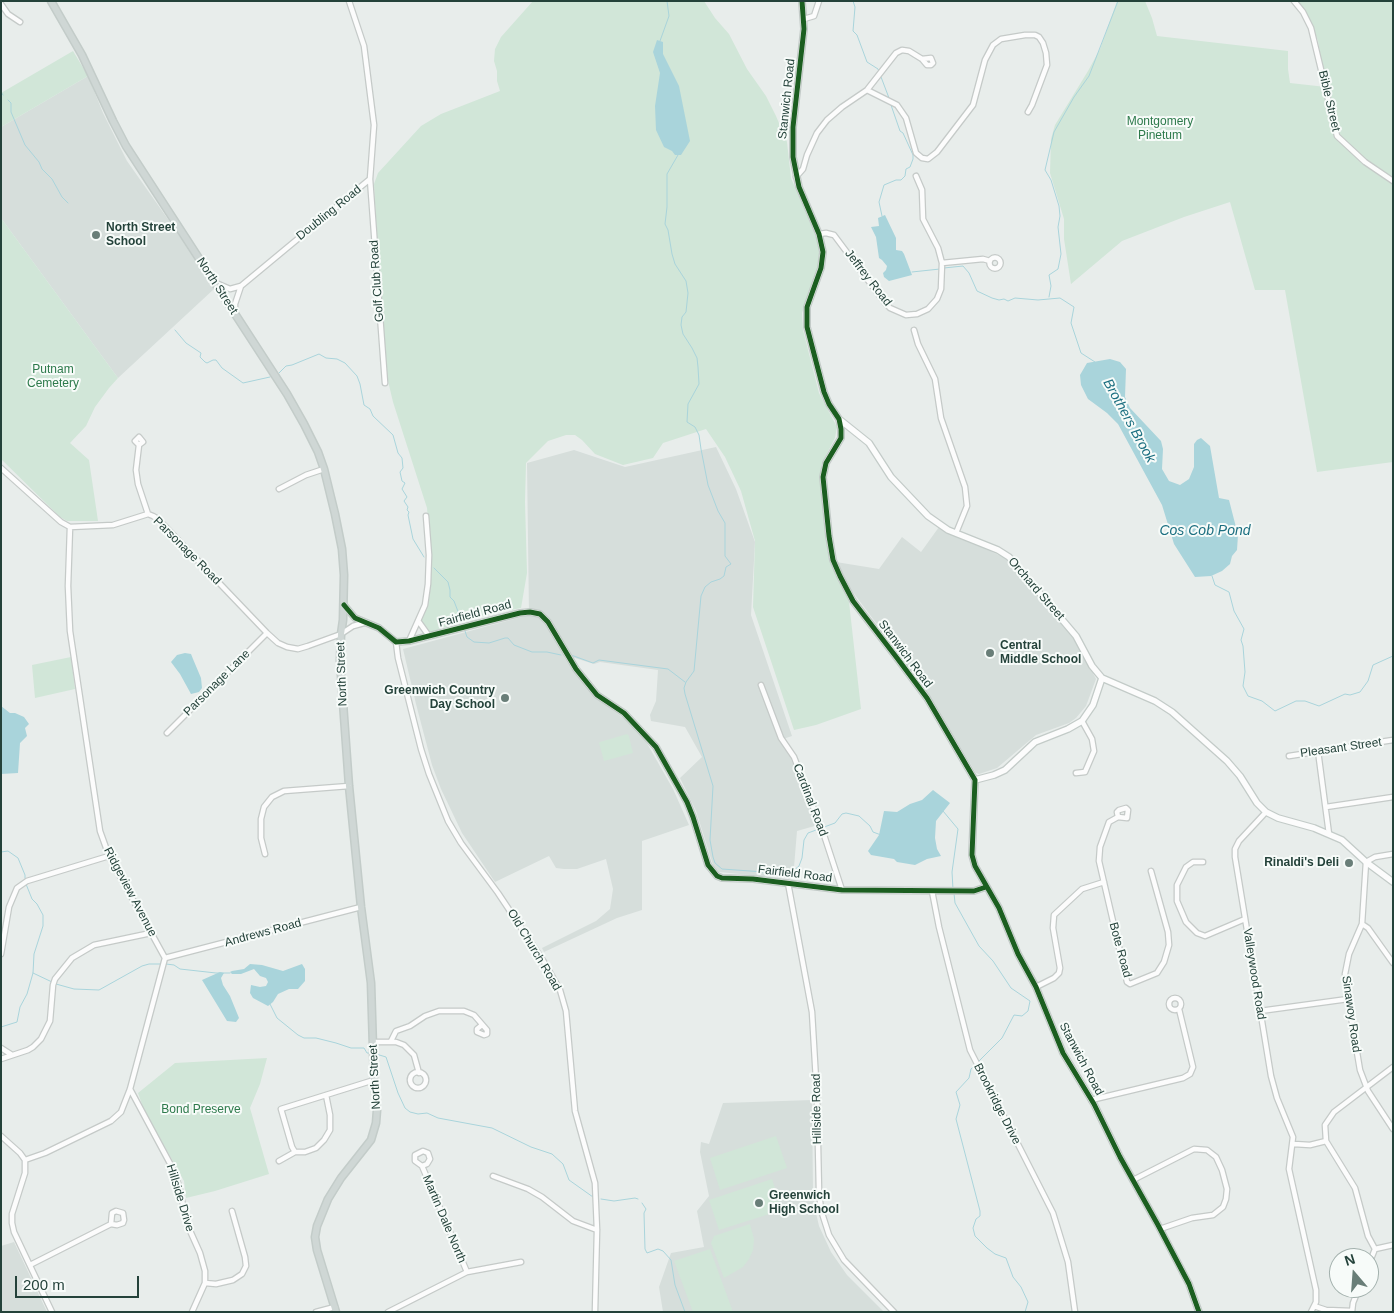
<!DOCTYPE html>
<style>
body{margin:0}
#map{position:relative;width:1394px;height:1313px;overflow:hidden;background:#e8edeb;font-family:Arial,sans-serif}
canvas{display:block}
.frame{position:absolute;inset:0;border:2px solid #24423a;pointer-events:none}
.north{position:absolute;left:1329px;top:1248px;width:50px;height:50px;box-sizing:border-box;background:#f7fbf9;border:1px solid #a3b1ad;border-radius:50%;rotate:342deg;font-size:14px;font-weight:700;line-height:20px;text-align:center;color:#24423a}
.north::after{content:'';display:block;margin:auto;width:18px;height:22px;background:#697e78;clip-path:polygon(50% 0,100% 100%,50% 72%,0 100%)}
.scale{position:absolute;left:15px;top:1276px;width:124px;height:22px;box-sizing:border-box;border:2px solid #24423a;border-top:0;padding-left:6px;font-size:15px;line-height:18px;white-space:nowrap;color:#24423a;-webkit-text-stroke:4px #f7fbf9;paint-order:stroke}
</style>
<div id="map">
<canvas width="1394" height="1313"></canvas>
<div class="frame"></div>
<div class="north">N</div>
<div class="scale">200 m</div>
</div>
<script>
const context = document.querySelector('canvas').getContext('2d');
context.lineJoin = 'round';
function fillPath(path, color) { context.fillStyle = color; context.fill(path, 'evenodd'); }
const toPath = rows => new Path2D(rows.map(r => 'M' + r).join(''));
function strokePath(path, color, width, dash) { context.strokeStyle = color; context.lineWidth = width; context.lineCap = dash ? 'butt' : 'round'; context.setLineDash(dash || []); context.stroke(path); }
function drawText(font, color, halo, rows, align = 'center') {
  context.font = font + ' Arial,sans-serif'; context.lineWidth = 4; context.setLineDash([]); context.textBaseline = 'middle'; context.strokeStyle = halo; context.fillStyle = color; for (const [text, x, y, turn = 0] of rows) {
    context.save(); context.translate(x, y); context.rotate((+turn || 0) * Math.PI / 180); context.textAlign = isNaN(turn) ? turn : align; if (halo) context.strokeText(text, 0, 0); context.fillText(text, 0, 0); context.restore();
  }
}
fillPath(toPath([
 [88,76,103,113,127,161,191,252,214,289,118,378,1,218,1,127],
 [716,447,736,489,755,542,751,615,792,736,783,739,818,825,797,831,793,879,719,872,713,865,696,811,680,778,702,757,685,727,651,721,650,715,656,701,658,670,600,662,594,664,575,658,564,657,571,668,594,696,630,723,644,738,673,789,689,825,642,841,642,910,617,918,544,952,542,948,596,921,610,909,613,889,606,859,577,869,564,869,556,868,549,856,495,882,462,833,441,789,432,765,416,704,403,649,529,615,527,463,574,450,625,467],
 [939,527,1005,558,1076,641,1096,679,1086,706,1076,718,1069,723,1036,735,997,768,979,774,976,773,928,695,900,655,849,587,836,562,879,569,902,537,921,552],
 [812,1100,813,1192,815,1209,819,1226,831,1252,847,1275,884,1312,663,1312,659,1287,671,1253,704,1247,697,1211,709,1196,700,1152,701,1142,709,1144,723,1103],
 [14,1242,47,1312,1,1312,1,1246]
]), '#d6dedb');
fillPath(toPath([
 [533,1,704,1,715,18,729,34,747,69,766,96,776,116,787,142,791,178,820,246,821,259,817,271,802,313,803,330,819,393,837,427,835,438,821,465,822,499,828,552,849,602,861,709,816,725,794,730,753,607,755,541,741,491,725,457,706,429,663,443,653,458,623,465,595,454,582,440,575,435,566,435,548,441,526,463,525,502,527,573,521,608,475,617,431,632,425,630,421,620,429,582,429,532,427,508,393,402,384,364,374,184,378,173,421,126,441,114,500,91,497,81,497,71,494,61,495,49,501,37],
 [1117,1,1145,1,1152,18,1157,36,1288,51,1288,69,1290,83,1326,87,1318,41,1310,20,1297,1,1393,1,1393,462,1317,472,1285,290,1255,290,1230,202,1184,217,1122,241,1071,284,1064,239,1064,219,1050,173,1051,139,1055,125,1088,71,1100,49],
 [73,51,88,76,1,127,1,93],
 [1,218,118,378,109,388,95,407,86,426,70,443,89,460,98,521,67,521,60,517,1,459],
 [71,657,75,689,35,698,32,665],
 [627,734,629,736,633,753,604,761,599,743,600,742],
 [267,1058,260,1084,250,1108,269,1174,215,1191,186,1198,184,1181,144,1110,138,1093,175,1063],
 [776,1136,787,1168,720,1190,710,1158],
 [772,1179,782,1210,719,1230,709,1200],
 [750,1224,754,1239,753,1250,749,1259,743,1267,724,1278,711,1243,714,1236],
 [710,1249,733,1312,693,1312,674,1261]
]), '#d1e6d8');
fillPath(toPath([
 [657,40,663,42,663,54,679,86,690,141,681,155,675,155,672,151,664,147,656,130,655,106,660,73,653,52],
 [885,215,896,238,896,250,902,251,904,254,912,275,889,281,884,277,883,273,886,270,887,266,882,260,879,258,876,237,871,227,879,226,878,218],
 [1110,359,1120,362,1126,369,1125,397,1130,408,1161,441,1163,449,1162,469,1169,481,1180,485,1189,479,1194,467,1194,444,1197,440,1201,438,1210,446,1219,498,1229,500,1238,535,1237,550,1232,556,1230,564,1222,571,1211,576,1195,577,1174,544,1162,505,1118,424,1107,413,1088,399,1081,385,1080,375,1087,363],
 [185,653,191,654,193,659,201,678,202,688,199,692,191,694,180,674,171,662,177,655],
 [1,706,10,713,15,713,24,717,29,724,25,728,27,736,20,743,18,773,1,774],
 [933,790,950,803,936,821,935,838,937,849,941,856,927,859,915,865,897,862,894,859,871,855,868,851,879,835,884,811,897,812,910,804,922,800],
 [250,964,262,965,283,971,302,964,305,969,305,981,298,989,289,989,278,994,273,1002,268,1006,253,998,250,993,251,985,260,987,266,986,268,982,266,978,260,976,254,969,241,974,232,974,230,972,232,971,244,969],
 [220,972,224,973,221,978,223,985,230,996,239,1018,236,1022,227,1021,202,980]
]), '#a9d4db');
strokePath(toPath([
 [533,1,536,1],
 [853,1,855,7,853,31,857,35,867,62,878,69,889,98],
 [660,41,669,16,667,1],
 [1,92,3,95],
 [8,100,11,103,11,112,25,145,39,162,42,169,52,179,62,197,68,203],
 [678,155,667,174,667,207,665,224,668,230,672,254,675,264,686,281,688,293,686,312,682,317,681,325,683,334,692,348,697,358,698,367,699,384,688,404,687,422,695,427,699,435,701,449,708,485,718,511,725,523,725,556,731,564,726,567,724,576,720,579,711,582,705,587,701,596,694,671,686,682,684,688,685,694,713,786,710,840,713,857,715,863,722,869,778,873,793,871,799,866,802,858,804,840,808,833,835,823,842,814,846,813,859,816,870,826,873,832,881,835],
 [882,216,879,202,884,185,896,180,901,180,905,176,906,169,910,167,913,159,913,155,903,133,900,131,891,105],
 [944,268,963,266,969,273,977,291,992,298,999,300,1004,299,1008,301,1015,298,1038,300,1060,298,1074,307,1071,323,1081,353,1095,362],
 [912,272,940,269],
 [1049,297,1051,286,1049,275,1058,269,1061,254,1058,227,1060,216,1059,206,1051,180,1045,170,1054,132,1074,97,1089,76,1118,1],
 [175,330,186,343,201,353,200,357,205,362,207,363,213,360,216,360,222,368,243,383,270,377],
 [279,373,286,366,292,365,319,354,326,358,337,359,345,363,357,376,360,384,364,405,370,409,373,416,393,435,398,453,402,458,403,468,400,472,402,481,405,483,402,489,407,497,404,501,408,507,407,510,409,512,408,515,413,539,424,557],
 [434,568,448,582,450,590,450,597,454,601,462,622],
 [1212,576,1215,585,1229,592,1234,611,1244,629,1241,640,1243,646,1245,672,1243,686,1248,696,1262,701,1275,711,1296,701,1305,701,1319,706,1345,694,1350,695,1360,692,1368,681,1373,665,1393,656],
 [465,631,467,637,474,642,489,643,505,638,508,638,514,645,532,652,547,652,561,655],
 [571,655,593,663,599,660,668,669,685,682],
 [943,811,958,829,952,872,953,889],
 [1,852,8,851,18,858,25,875,25,878],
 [954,893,955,903,979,946,993,961,1011,988,1030,1001,1028,1011,1022,1016,1014,1015,1002,1038,978,1062],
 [166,964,174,965,180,969,216,973,230,973],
 [33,973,52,982],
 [56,984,74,989,99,990,142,966,149,964,162,964],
 [270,1004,277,1018,298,1035,304,1038,316,1038,336,1043,351,1048,364,1048,367,1053,369,1053],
 [1,1027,17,1022,20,1007,27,994,33,973,34,954,43,926,43,915,37,904,32,899,26,884],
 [376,1054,386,1057,398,1093,405,1108,410,1112,418,1114,427,1113,438,1118,492,1128,531,1147,552,1154,563,1164,569,1180,593,1197],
 [975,1065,971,1069,969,1078,956,1092,960,1105,956,1119,980,1211,980,1216,976,1219,973,1228,975,1236,987,1248,995,1254,1006,1258,1013,1277,1021,1287,1028,1302,1025,1312],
 [601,1199,614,1201,635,1198,638,1199],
 [642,1203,646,1209,644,1213,645,1249,647,1253,658,1249,663,1251,671,1260,675,1285,685,1312]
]), '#a9d4db', 1);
const street = toPath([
 [1294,1,1303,12,1311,28,1337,136,1365,162,1393,181],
 [1,4,8,14,20,22],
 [804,19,814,16,819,1],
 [867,90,897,105,906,118,916,153,922,158,928,159,937,152,973,105,985,60,993,45,1001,39,1025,35,1035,35,1039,37,1043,43,1046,53,1047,65,1032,105,1028,112],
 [796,177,803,169,807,155,817,133,827,120,842,107,867,90,896,53,902,50,909,51,922,59,927,65,931,65,933,63,931,58,922,59],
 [370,179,385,383],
 [819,234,826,233,834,235,885,303,890,308,906,315,917,314,928,309,937,299,941,289,942,263,938,248,923,219,922,190,916,176],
 '989.5 263a5.5 5.5 0 1 1 11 0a5.5 5.5 0 1 1-11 0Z',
 [942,263,983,259,990,261],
 [216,283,230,289,241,286,370,179,374,125,364,46,349,1],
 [235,313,235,304,241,286],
 [914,330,918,344,935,379,941,418,965,487,967,506,956,533],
 [139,445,135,441,139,437,143,442,139,445,136,470,138,484,148,514],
 [1,468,61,522,70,527,113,525,148,514,153,516,158,519,267,633,278,643,287,647,298,649,308,646,341,634,353,626,364,623],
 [279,489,306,475,324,469],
 [419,622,429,636],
 [409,641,425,605,428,584,429,555,426,516],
 [396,642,398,658,421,749,429,774,448,821,461,843,498,893,544,962,560,990,566,1011,575,1111,595,1183,597,1230,595,1312],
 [761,685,781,738,794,757,824,835,842,890],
 [167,733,267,633],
 [1318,751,1329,834],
 [1289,756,1393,740],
 [1076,773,1085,772,1094,751,1092,739,1082,721],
 [1326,807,1393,797],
 [1266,812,1239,841,1235,849,1235,857,1271,1076,1277,1098,1293,1137,1289,1169,1316,1290,1316,1302,1311,1312],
 [1118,817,1127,818,1128,810,1126,808,1119,810,1117,812,1118,817,1109,822,1100,847,1099,861,1125,973,1127,982,1130,984,1157,973,1164,962,1169,945,1168,932,1151,871],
 [265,854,261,838,261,819,264,807,272,797,284,791,349,786],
 [1393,854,1375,857,1366,862,1362,924,1349,954,1345,974,1348,999,1360,1070,1368,1091,1393,1129],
 [1203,862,1193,862,1186,867,1177,885,1177,901,1186,922,1197,933,1205,936,1245,919],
 [788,883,812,1012,817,1097,819,1192,821,1210,829,1235,844,1260,894,1312],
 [932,891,939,927,970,1050,1053,1213,1068,1262,1075,1312],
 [1362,924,1368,928,1393,963],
 [1,954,9,907,17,888,27,881,109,856],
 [165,958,361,907],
 [1036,987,1054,978,1059,973,1060,968,1053,928,1054,915,1082,889,1104,882],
 '1169 1004a6 6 0 1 1 12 0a6 6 0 1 1-12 0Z',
 [1260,1011,1348,999],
 [391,1041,396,1031,410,1026,425,1016,439,1011,464,1011,474,1015,487,1030,487,1034,484,1035,477,1032,477,1029,482,1025],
 [373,1042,396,1042,404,1045,414,1055,419,1073],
 [1,1048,12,1055],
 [1,1059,28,1050,33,1047,41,1039,50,1021,53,985,55,979,72,958,94,945,151,933],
 '410 1080a8 8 0 1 1 16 0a8 8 0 1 1-16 0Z',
 [130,1089,173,1169,179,1186,187,1224,200,1253,205,1271,205,1283,192,1312],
 [1091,1100,1183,1078,1190,1074,1193,1067,1179,1009],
 [1,1136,20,1153,25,1160,25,1173,12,1214,12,1223,14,1232,52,1312],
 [1294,1144,1310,1145,1326,1141],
 [295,1152,292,1147,281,1109,374,1080],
 [25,1160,45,1153,111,1121,121,1112,130,1089,165,958,109,856,100,831,70,631,68,586,70,527],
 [279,1161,295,1152,305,1152,316,1148,324,1140,330,1130,330,1115,326,1095],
 [422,1166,427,1164,430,1159,428,1153,423,1151,415,1155,415,1161,422,1166,467,1272],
 [493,1176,528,1189,542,1197,573,1221,597,1230],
 [1133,1180,1194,1149,1207,1150,1216,1157,1222,1170,1227,1189,1226,1199,1223,1207,1213,1215,1192,1218,1160,1229],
 [1375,1249,1368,1236,1355,1188,1326,1141,1325,1125,1334,1112,1393,1067],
 [1369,1264,1375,1249,1393,1245],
 [30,1265,111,1224,117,1225,123,1223,124,1220,123,1213,116,1211,112,1213,111,1224],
 [205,1283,216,1284,233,1280,242,1274,246,1266,245,1257,232,1211],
 [1314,1306,1326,1310,1352,1311],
 [316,1312,335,1307],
 [388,1312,467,1272,521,1262],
 [1352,1312,1353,1303,1359,1288]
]);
const secondary = toPath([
 [802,1,804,29,793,127,793,157,799,187,819,234,823,252,821,268,807,307,807,327,824,392,829,404,839,419,841,429,841,438,826,463,823,477,829,536,833,560,840,576,853,601,897,658,927,698,975,780,972,855,975,866,999,908,1018,954,1036,987,1063,1053,1094,1104,1120,1157,1158,1225,1189,1284,1199,1312],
 [839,419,869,443,891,477,928,516,948,530,998,550,1009,557,1076,636,1092,666,1102,678,1155,701,1172,712,1227,761,1240,776,1257,803,1266,812,1278,818,1314,828,1342,840,1366,862,1393,882],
 [344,605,355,618,379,628,396,642,409,641,520,613,530,612,540,614,548,622,576,669,597,695,624,713,656,747,687,802,693,817,708,865,717,876,722,878,753,879,842,890,974,891,986,887],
 [975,780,994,775,1005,770,1035,742,1068,729,1082,721,1093,705,1102,678]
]);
const primary = toPath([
 [51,1,82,55,113,121,126,146,287,394,304,424,318,452,324,469,335,514,342,549,344,575,343,620,341,634,340,661,349,786,361,907,371,983,374,1080,377,1110,376,1123,371,1140,341,1178,328,1199,317,1226,315,1237,317,1250,336,1312]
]);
strokePath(street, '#c5cac8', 7);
strokePath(secondary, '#c3cbc8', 8);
strokePath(primary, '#c3ccc9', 9);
strokePath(street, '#fcfcfc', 4.5);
strokePath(secondary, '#fcfcfc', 5.5);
strokePath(primary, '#cfd7d5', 6);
strokePath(toPath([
 [802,1,804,29,793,127,793,157,799,187,819,234,823,252,821,268,807,307,807,327,824,392,829,404,839,419,841,429,841,438,826,463,823,477,829,536,833,560,840,576,853,601,897,658,927,698,975,780,972,855,975,866,999,908,1018,954,1036,987,1063,1053,1094,1104,1120,1157,1158,1225,1189,1284,1199,1312],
 [344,605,355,618,379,628,396,642,409,641,520,613,530,612,540,614,548,622,576,669,597,695,624,713,656,747,687,802,693,817,708,865,717,876,722,878,753,879,842,890,974,891,986,887]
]), '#1b5e20', 5);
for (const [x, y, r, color] of [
 [96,235,5,"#697e78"],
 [990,653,5,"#697e78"],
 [505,698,5,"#697e78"],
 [1349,863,5,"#697e78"],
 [759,1203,5,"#697e78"]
]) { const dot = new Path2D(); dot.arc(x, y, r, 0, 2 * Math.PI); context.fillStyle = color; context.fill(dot); strokePath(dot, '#f7fbf9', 2); }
drawText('12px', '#24423a', '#f7fbf9', [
 ["Stanwich Road",787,99,-84],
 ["Bible Street",1329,101,77],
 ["Doubling Road",329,213,-39],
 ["Jeffrey Road",868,278,52],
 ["Golf Club Road",377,281,-94],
 ["North Street",217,286,57],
 ["Parsonage Road",187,551,45],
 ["Orchard Street",1036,589,49],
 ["Fairfield Road",475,614,-15],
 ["Stanwich Road",905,654,53],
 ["North Street",342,674,-92],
 ["Parsonage Lane",217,683,-45],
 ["Pleasant Street",1341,748,-8],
 ["Cardinal Road",810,800,69],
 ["Fairfield Road",795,874,7],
 ["Ridgeview Avenue",130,892,62],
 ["Andrews Road",263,933,-15],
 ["Old Church Road",534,950,59],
 ["Bote Road",1120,950,75],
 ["Valleywood Road",1254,974,81],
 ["Sinawoy Road",1351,1014,82],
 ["Stanwich Road",1081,1059,62],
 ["North Street",375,1077,-93],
 ["Brookridge Drive",997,1104,63],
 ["Hillside Road",817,1109,-91],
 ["Hillside Drive",180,1198,73],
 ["Martin Dale North",444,1219,67]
]);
drawText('12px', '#2d7a4b', '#f7fbf9', [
 ["Montgomery",1160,122],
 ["Pinetum",1160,136],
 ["Putnam",53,370],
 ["Cemetery",53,384],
 ["Bond Preserve",201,1110]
]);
drawText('bold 12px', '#24423a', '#f7fbf9', [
 ["North Street",106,228],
 ["School",106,242],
 ["Central",1000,646],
 ["Middle School",1000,660],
 ["Greenwich Country",495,691,"right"],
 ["Day School",495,705,"right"],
 ["Rinaldi's Deli",1339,863,"right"],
 ["Greenwich",769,1196],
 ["High School",769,1210]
], 'left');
drawText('italic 14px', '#1c6f80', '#f7fbf9', [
 ["Brothers Brook",1129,421,61],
 ["Cos Cob Pond",1205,531]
]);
</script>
